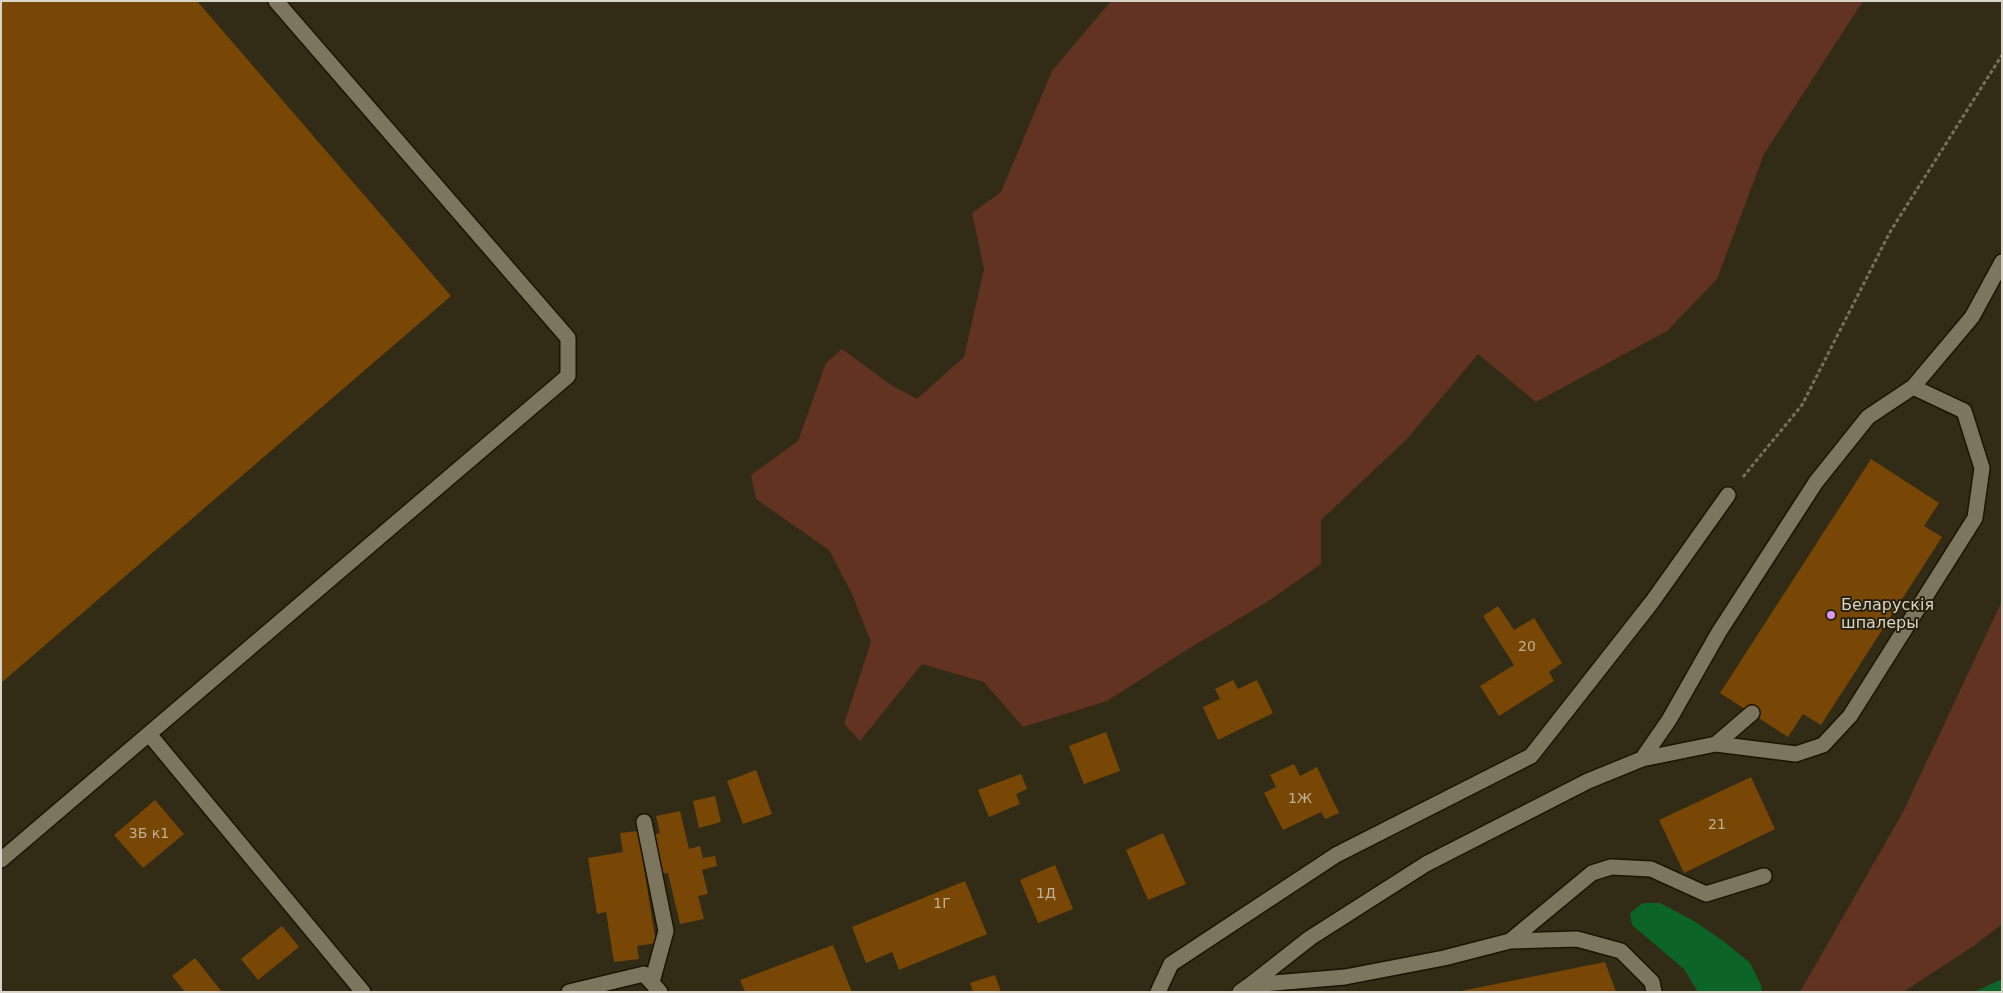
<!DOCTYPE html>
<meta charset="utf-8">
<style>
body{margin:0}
#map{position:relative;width:2003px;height:993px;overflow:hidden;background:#322c16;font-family:"DejaVu Sans",sans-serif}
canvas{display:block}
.frame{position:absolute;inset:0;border:2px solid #d8d4c7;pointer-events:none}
</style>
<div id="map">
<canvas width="2003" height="993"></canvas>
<div class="frame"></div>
</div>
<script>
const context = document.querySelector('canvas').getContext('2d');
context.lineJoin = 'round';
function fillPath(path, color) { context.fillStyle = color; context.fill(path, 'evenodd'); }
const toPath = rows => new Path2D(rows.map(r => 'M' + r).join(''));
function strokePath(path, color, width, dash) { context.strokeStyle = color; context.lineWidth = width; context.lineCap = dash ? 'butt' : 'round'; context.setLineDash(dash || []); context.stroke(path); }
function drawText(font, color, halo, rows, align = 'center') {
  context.font = font + ' "DejaVu Sans",sans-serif'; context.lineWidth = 4; context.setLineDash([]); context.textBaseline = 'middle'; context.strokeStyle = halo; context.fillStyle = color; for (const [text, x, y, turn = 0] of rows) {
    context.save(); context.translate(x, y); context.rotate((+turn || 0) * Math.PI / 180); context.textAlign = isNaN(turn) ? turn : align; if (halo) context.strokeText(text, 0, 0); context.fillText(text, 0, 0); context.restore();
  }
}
fillPath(toPath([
 [1111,1,1863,1,1764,154,1717,279,1667,331,1536,402,1478,354,1407,439,1321,520,1321,564,1267,602,1188,649,1107,701,1023,727,984,682,922,664,860,741,844,724,871,642,852,594,829,550,756,499,751,475,798,441,826,363,842,349,891,385,917,399,964,357,984,269,972,213,1001,192,1052,71],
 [2002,601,2002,924,1975,945,1903,992,1800,992,1903,812]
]), '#623223');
fillPath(toPath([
 [1643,903,1660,903,1694,921,1722,940,1750,963,1761,985,1762,992,1698,992,1684,969,1632,925,1630,913],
 [2002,979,2002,992,1974,992]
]), '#0d6428');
fillPath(toPath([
 [1,1,197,1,451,296,1,683],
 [1871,459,1939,503,1924,526,1942,537,1821,725,1803,714,1788,737,1720,693],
 [1498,606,1514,630,1534,618,1562,663,1549,672,1554,681,1499,716,1480,686,1514,665,1483,616],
 [1233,680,1238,689,1257,680,1273,713,1218,740,1203,707,1220,699,1215,689],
 [1106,732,1120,771,1084,784,1069,746],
 [1294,764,1300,776,1317,767,1339,813,1325,819,1321,812,1283,830,1264,793,1276,787,1270,775],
 [756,770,772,814,743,824,727,781],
 [1021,774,1027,789,1016,794,1020,804,989,817,978,790],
 [1751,777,1775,829,1684,873,1659,820],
 [715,796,721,822,699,828,693,801],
 [155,800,184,834,143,868,114,835],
 [680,811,689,849,700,846,703,858,715,856,717,866,702,870,708,894,698,896,704,919,680,924,668,873,660,874,652,835,660,833,656,816],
 [638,831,656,943,637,946,639,959,614,962,606,912,597,914,588,858,623,852,620,833],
 [1163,833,1186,884,1148,900,1126,850],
 [1055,865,1073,909,1038,923,1020,880],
 [965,881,987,934,899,970,892,952,866,963,852,927],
 [282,926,299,947,258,980,241,959],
 [833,945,852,992,745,992,740,980],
 [195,958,222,992,185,992,172,976],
 [1605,962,1616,992,1461,992,1461,991],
 [995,975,1001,992,973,992,970,983]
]), '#784705');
const minor = toPath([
 [149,734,363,992],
 [1716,744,1796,754,1823,745,1850,716,1975,518,1982,468,1964,411,1913,387],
 [1642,759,1716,744,1752,713],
 [644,822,666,931,652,982],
 [1,860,568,376,568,338,276,1],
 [1510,941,1577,939,1621,951,1652,982,1654,992],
 [1250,985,1310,938,1426,864,1588,781,1642,759,1669,720,1719,632,1816,482,1868,417,1913,387,1972,317,2002,262],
 [569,992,644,974,660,992],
 [1158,992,1171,964,1336,855,1531,756,1652,602,1728,495],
 [1240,992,1250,985,1345,977,1444,958,1510,941,1592,873,1611,867,1651,869,1706,894,1764,876]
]);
strokePath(minor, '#1a1401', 18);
strokePath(toPath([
 [1743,477,1802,405,1890,232,2002,55]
]), '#76715f', 3, [4, 2.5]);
strokePath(minor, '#7d765e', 15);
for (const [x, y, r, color] of [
 [1831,615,5,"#db99f5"]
]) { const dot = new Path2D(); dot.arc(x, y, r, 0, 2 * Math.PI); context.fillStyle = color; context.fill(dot); strokePath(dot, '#28220c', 2); }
drawText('14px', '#c0b196', null, [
 ["20",1527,647],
 ["1Ж",1300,799],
 ["21",1717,825],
 ["3Б к1",149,834],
 ["1Д",1046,894],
 ["1Г",942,904]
]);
drawText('16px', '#d8d4c7', '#28220c', [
 ["Беларускія",1841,606],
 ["шпалеры",1841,624]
], 'left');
</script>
